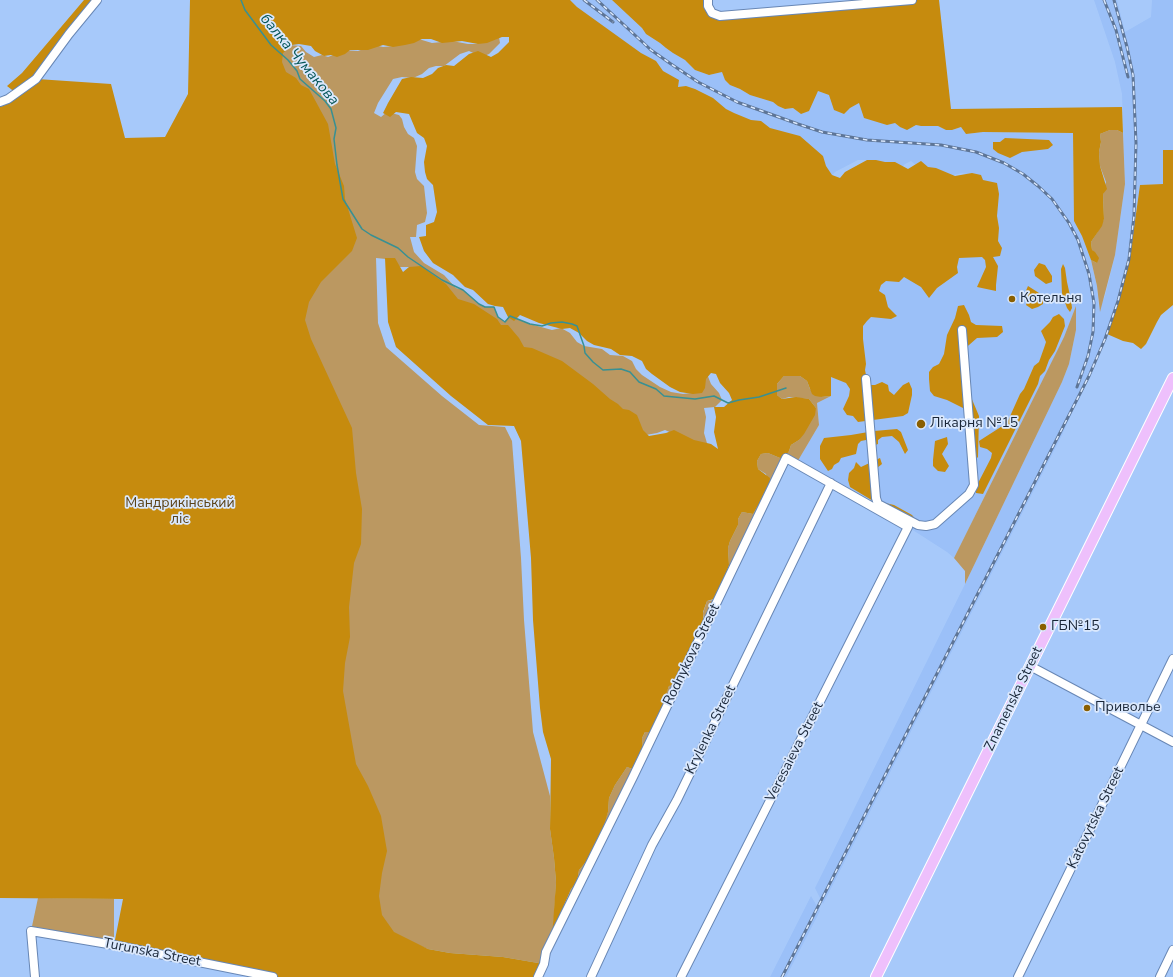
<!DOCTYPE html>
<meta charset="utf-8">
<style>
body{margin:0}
canvas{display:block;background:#a7c9fa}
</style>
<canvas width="1173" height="977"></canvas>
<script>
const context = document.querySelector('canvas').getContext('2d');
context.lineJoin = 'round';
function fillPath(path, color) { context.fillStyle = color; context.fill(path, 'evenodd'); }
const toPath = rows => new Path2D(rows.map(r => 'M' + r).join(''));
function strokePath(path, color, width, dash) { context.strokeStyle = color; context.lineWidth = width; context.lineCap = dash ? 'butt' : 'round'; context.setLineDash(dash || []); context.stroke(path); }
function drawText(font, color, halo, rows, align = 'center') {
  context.font = font + ' "Nunito Sans",sans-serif'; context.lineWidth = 3.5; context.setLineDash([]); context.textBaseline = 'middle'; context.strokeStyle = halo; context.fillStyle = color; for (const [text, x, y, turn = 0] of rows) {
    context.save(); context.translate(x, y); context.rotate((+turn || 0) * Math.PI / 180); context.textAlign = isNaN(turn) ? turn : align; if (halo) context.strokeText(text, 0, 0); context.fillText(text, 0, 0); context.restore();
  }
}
fillPath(toPath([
 [560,0,612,0,642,28,646,34,660,43,666,48,685,60,695,70,709,75,722,72,725,80,730,85,740,89,750,95,773,102,778,106,785,109,793,108,801,114,814,99,818,91,829,95,844,114,850,108,859,103,895,123,900,127,913,127,916,125,921,126,938,126,946,130,952,130,961,127,966,134,983,132,1073,133,1074,220,1082,236,1091,260,1097,286,1099,310,1105,296,1115,255,1125,184,1122,94,1115,62,1094,0,1117,0,1125,32,1151,17,1152,0,1173,0,1173,150,1163,150,1163,184,1140,185,1130,257,1119,301,1107,334,1062,435,823,904,815,888,965,584,1062,382,1069,364,1076,330,1076,307,1064,337,954,558,947,552,908,527,796,464,819,425,817,403,831,396,830,377,842,326,972,175,962,173,946,177,918,167,911,161,905,164,899,170,867,160,858,160,835,172,830,178,769,130,676,87],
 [811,896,820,911,786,977,770,977]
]), '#9bc0f8');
fillPath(toPath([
 [499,37,500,43,489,54,482,57,469,51,460,54,444,66,436,66,429,68,422,74,413,78,402,77,393,79,378,103,374,113,381,117,387,112,399,115,402,119,404,127,408,134,414,138,417,146,415,172,417,179,424,186,427,213,425,222,417,225,416,237,410,237,414,252,424,263,444,275,456,288,463,290,479,304,486,307,494,307,498,317,504,322,510,316,530,324,552,330,561,328,570,333,577,342,584,346,602,349,610,355,623,356,632,361,636,369,642,375,660,387,671,392,683,394,692,393,707,374,711,384,719,393,722,400,715,407,704,408,706,417,704,433,709,450,665,430,657,433,640,436,465,305,411,267,400,267,386,259,376,258,378,323,386,347,442,396,479,425,505,427,512,441,521,558,524,620,533,732,550,796,550,829,554,858,556,882,553,934,571,889,577,882,579,870,591,856,608,812,609,798,615,785,627,767,635,770,643,749,642,738,704,620,703,613,707,601,714,600,723,582,729,565,728,548,730,541,738,525,738,519,742,512,753,514,769,487,766,474,758,469,757,461,761,454,768,453,780,458,789,451,791,445,799,440,816,408,809,399,789,397,782,399,777,395,777,384,784,376,800,376,807,381,810,389,821,397,831,396,817,403,819,425,796,464,786,458,544,964,503,957,450,953,428,949,385,933,346,765,302,339,292,85,273,53,289,45,301,46,306,52,314,57,322,55,328,57,336,54,341,50,358,51,374,45,383,47,395,46,412,39,422,40,432,43,452,41,468,44,477,44],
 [1110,130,1117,130,1123,133,1125,184,1115,255,1100,312,1097,286,1091,260,1097,263,1092,250,1091,242,1097,233,1104,219,1103,194,1106,182,1100,166,1099,152,1101,142,1100,134],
 [1076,306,1076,330,1069,364,1062,382,965,584,965,571,954,558,1064,337],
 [38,898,114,899,114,945,31,931]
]), '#bb9861');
fillPath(toPath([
 [84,0,97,0,37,79,111,84,125,138,165,137,188,94,190,0,570,0,577,7,641,53,656,61,663,71,679,80,678,87,686,86,695,89,713,98,726,109,734,113,751,120,761,121,770,128,800,136,823,156,826,166,832,175,840,178,845,172,867,160,876,160,885,162,895,162,908,169,921,161,928,167,936,168,955,176,972,173,981,175,983,180,997,183,999,194,997,216,999,228,998,241,1002,248,1000,256,993,257,998,266,996,285,996,291,977,287,986,267,985,260,982,257,959,258,957,267,958,273,937,288,929,298,921,287,904,277,899,282,886,281,881,285,879,291,885,295,888,307,897,316,891,319,871,317,867,321,863,326,863,339,866,364,865,370,868,385,875,385,882,382,888,385,889,391,894,395,903,385,909,382,912,389,912,395,908,413,903,416,858,422,853,416,847,415,843,409,849,396,850,389,846,383,831,377,831,396,821,397,815,396,812,394,807,381,800,376,784,376,777,384,777,395,782,399,796,397,809,399,816,408,815,415,804,434,799,440,791,445,789,451,784,458,780,458,768,453,761,454,757,461,758,469,770,478,769,487,753,514,742,512,738,519,738,525,730,541,728,548,729,565,723,582,717,598,707,601,703,612,704,629,675,684,669,686,666,694,669,699,651,732,645,732,642,738,643,749,635,770,627,767,615,785,609,798,608,812,604,825,591,856,579,870,577,882,571,889,559,917,552,938,556,882,554,858,550,829,551,759,543,732,540,708,533,620,531,558,521,441,514,426,488,425,451,396,396,347,388,322,385,258,395,258,403,272,409,267,421,266,446,284,458,299,474,304,497,319,501,325,508,325,519,338,524,347,532,348,562,361,593,384,610,399,618,404,623,409,629,410,637,415,643,430,649,436,666,433,674,430,694,440,711,444,718,449,714,432,716,417,714,407,724,407,732,400,729,393,720,383,716,374,711,373,706,379,705,388,702,393,693,394,680,392,670,387,652,374,646,369,642,361,632,356,620,355,611,349,594,345,587,341,579,333,570,328,562,329,539,323,520,315,514,321,508,317,503,307,495,306,488,304,473,290,465,287,453,275,433,263,424,251,419,237,426,236,426,225,434,222,437,212,433,185,427,179,425,172,424,162,427,146,424,138,417,133,409,114,396,112,390,117,383,113,388,103,402,79,411,77,423,78,432,74,438,68,446,65,454,66,469,54,478,51,491,57,498,53,509,42,509,37,502,37,487,43,478,44,462,41,442,43,431,39,422,39,414,43,405,45,393,47,383,45,368,50,350,50,345,54,337,57,331,55,324,56,315,51,311,46,299,44,292,45,283,53,282,62,286,72,296,78,301,85,309,89,328,124,335,164,344,186,345,199,357,238,352,251,321,282,309,302,305,320,311,339,352,428,356,473,362,509,361,544,354,563,349,607,350,637,345,663,343,691,356,764,368,786,381,816,387,851,382,873,379,896,382,915,394,932,428,949,450,953,503,957,544,964,538,977,273,977,114,945,123,899,0,898,0,102,16,93,7,86,22,73],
 [612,0,708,0,712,13,912,0,939,0,951,109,1122,107,1123,133,1117,130,1110,130,1100,134,1101,142,1099,152,1100,166,1107,189,1103,194,1104,219,1102,226,1091,242,1092,250,1095,252,1099,258,1097,263,1091,260,1082,236,1074,221,1073,133,983,132,966,134,961,127,952,130,946,130,938,126,921,126,916,125,907,130,900,127,895,123,887,125,864,118,859,103,850,108,844,114,834,110,829,95,818,91,809,111,801,114,793,108,785,109,778,106,773,102,750,95,740,89,730,85,725,80,722,72,709,75,695,70,685,60,673,53,666,48,660,43,646,34,642,28],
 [1005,138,1049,140,1053,145,1048,149,1022,152,1010,158,998,153,993,149,993,142,1000,142],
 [1163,150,1173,150,1173,305,1161,315,1157,322,1146,344,1141,349,1133,343,1123,341,1107,334,1119,301,1130,257,1140,185,1163,184],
 [1039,263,1045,265,1052,276,1052,282,1046,284,1035,276,1034,270],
 [1063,264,1065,268,1067,282,1071,300,1072,308,1070,312,1067,308,1062,294,1061,269],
 [1028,286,1039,293,1043,298,1043,304,1038,307,1032,309,1026,305,1028,299,1025,293],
 [964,305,969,315,971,322,976,325,1002,326,1003,332,997,337,977,338,961,352,971,383,971,397,979,416,978,457,973,462,965,409,947,400,934,396,930,391,929,379,929,372,933,367,939,364,944,354,947,335,955,318,958,306],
 [1059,314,1064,319,1065,326,1055,351,1049,360,1045,371,1040,376,1038,384,983,494,976,493,976,487,991,458,992,453,987,449,980,447,979,441,1007,423,1020,394,1024,389,1034,366,1039,362,1044,348,1046,342,1041,331,1050,322,1053,317],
 [897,429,901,432,908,450,905,454,899,442,892,436,882,437,878,440,878,444,873,446,866,440,861,441,858,444,856,454,841,458,839,462,834,465,832,469,828,471,820,459,820,446,824,438,851,435,874,431],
 [947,437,948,444,942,454,949,466,945,472,938,471,933,466,933,460,935,441],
 [880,458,882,464,872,472,870,484,872,490,881,502,894,505,912,515,916,520,878,504,850,487,848,480,849,473,854,468,856,462,861,467]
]), '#c68b0e');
strokePath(toPath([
 [241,0,245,10,271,45,288,60,297,71,300,79,325,101,331,109,336,128,334,139,337,165,343,199,362,229,371,235,398,248,408,257,442,280,463,290,479,304,485,307,494,307,498,317,505,322,510,316,530,324,542,326,551,323,562,322,572,324,577,326,584,346,585,353,593,362,603,370,621,369,630,372,639,382,656,389,664,396,695,399,714,396,728,403,739,400,759,397,786,388]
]), '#389093', 1.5);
const minor = toPath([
 [708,0,708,6,712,13,720,16,912,0],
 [0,102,8,99,36,79,69,34,97,0],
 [866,379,876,498,878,504,918,525,926,526,935,524,969,494,974,485,962,330],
 [1030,666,1173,742],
 [35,977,31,931,114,945,273,977],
 [538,977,544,964,546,952,633,777,786,458,908,527,681,977],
 [591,977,652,845,677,800,831,483],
 [1018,977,1173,659],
 [1160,977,1173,950]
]);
const major = toPath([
 [876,977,1173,378]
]);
strokePath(minor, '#6887b5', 10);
strokePath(major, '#fff', 12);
strokePath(minor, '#fff', 8);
strokePath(major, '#eec0fc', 10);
const rail = toPath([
 [584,0,613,22],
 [597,0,651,50,671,64,698,82,737,102,798,124,822,132,867,140,941,145,976,152,1004,163,1023,174,1038,186,1052,199,1069,223,1078,240,1089,274,1094,303,1093,332,1088,356,1077,387],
 [1104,0,1116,30,1128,77],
 [782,977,1089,376,1105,339,1118,301,1129,259,1134,216,1136,143,1133,75,1127,47,1114,0]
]);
strokePath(rail, '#5e7596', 3);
strokePath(rail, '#dae8fd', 1.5, [4.5]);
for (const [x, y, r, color] of [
 [1012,299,4,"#8a5f01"],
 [921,424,5,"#8a5f01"],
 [1043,627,4,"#8a5f01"],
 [1087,708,4,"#8a5f01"]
]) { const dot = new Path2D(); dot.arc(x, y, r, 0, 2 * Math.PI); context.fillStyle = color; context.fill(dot); strokePath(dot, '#dae8fd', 1.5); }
drawText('14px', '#192638', '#dae8fd', [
 ["Котельня",1020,299],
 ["Лікарня №15",930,424],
 ["ГБ№15",1051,627],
 ["Приволье",1095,708]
], 'left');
drawText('14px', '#5b4217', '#dae8fd', [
 ["Мандрикінський",180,504],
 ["ліс",180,520]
]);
drawText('14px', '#192638', '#dae8fd', [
 ["Rodnykova Street",692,655,-64],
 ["Znamenska Street",1014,699,-64],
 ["Krylenka Street",711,730,-64],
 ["Veresaieva Street",795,752,-63],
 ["Katovytska Street",1096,818,-64],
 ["Turunska Street",152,953,11]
]);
drawText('italic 15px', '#055557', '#dae8fd', [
 ["балка Чумакова",299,60,50]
]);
</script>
